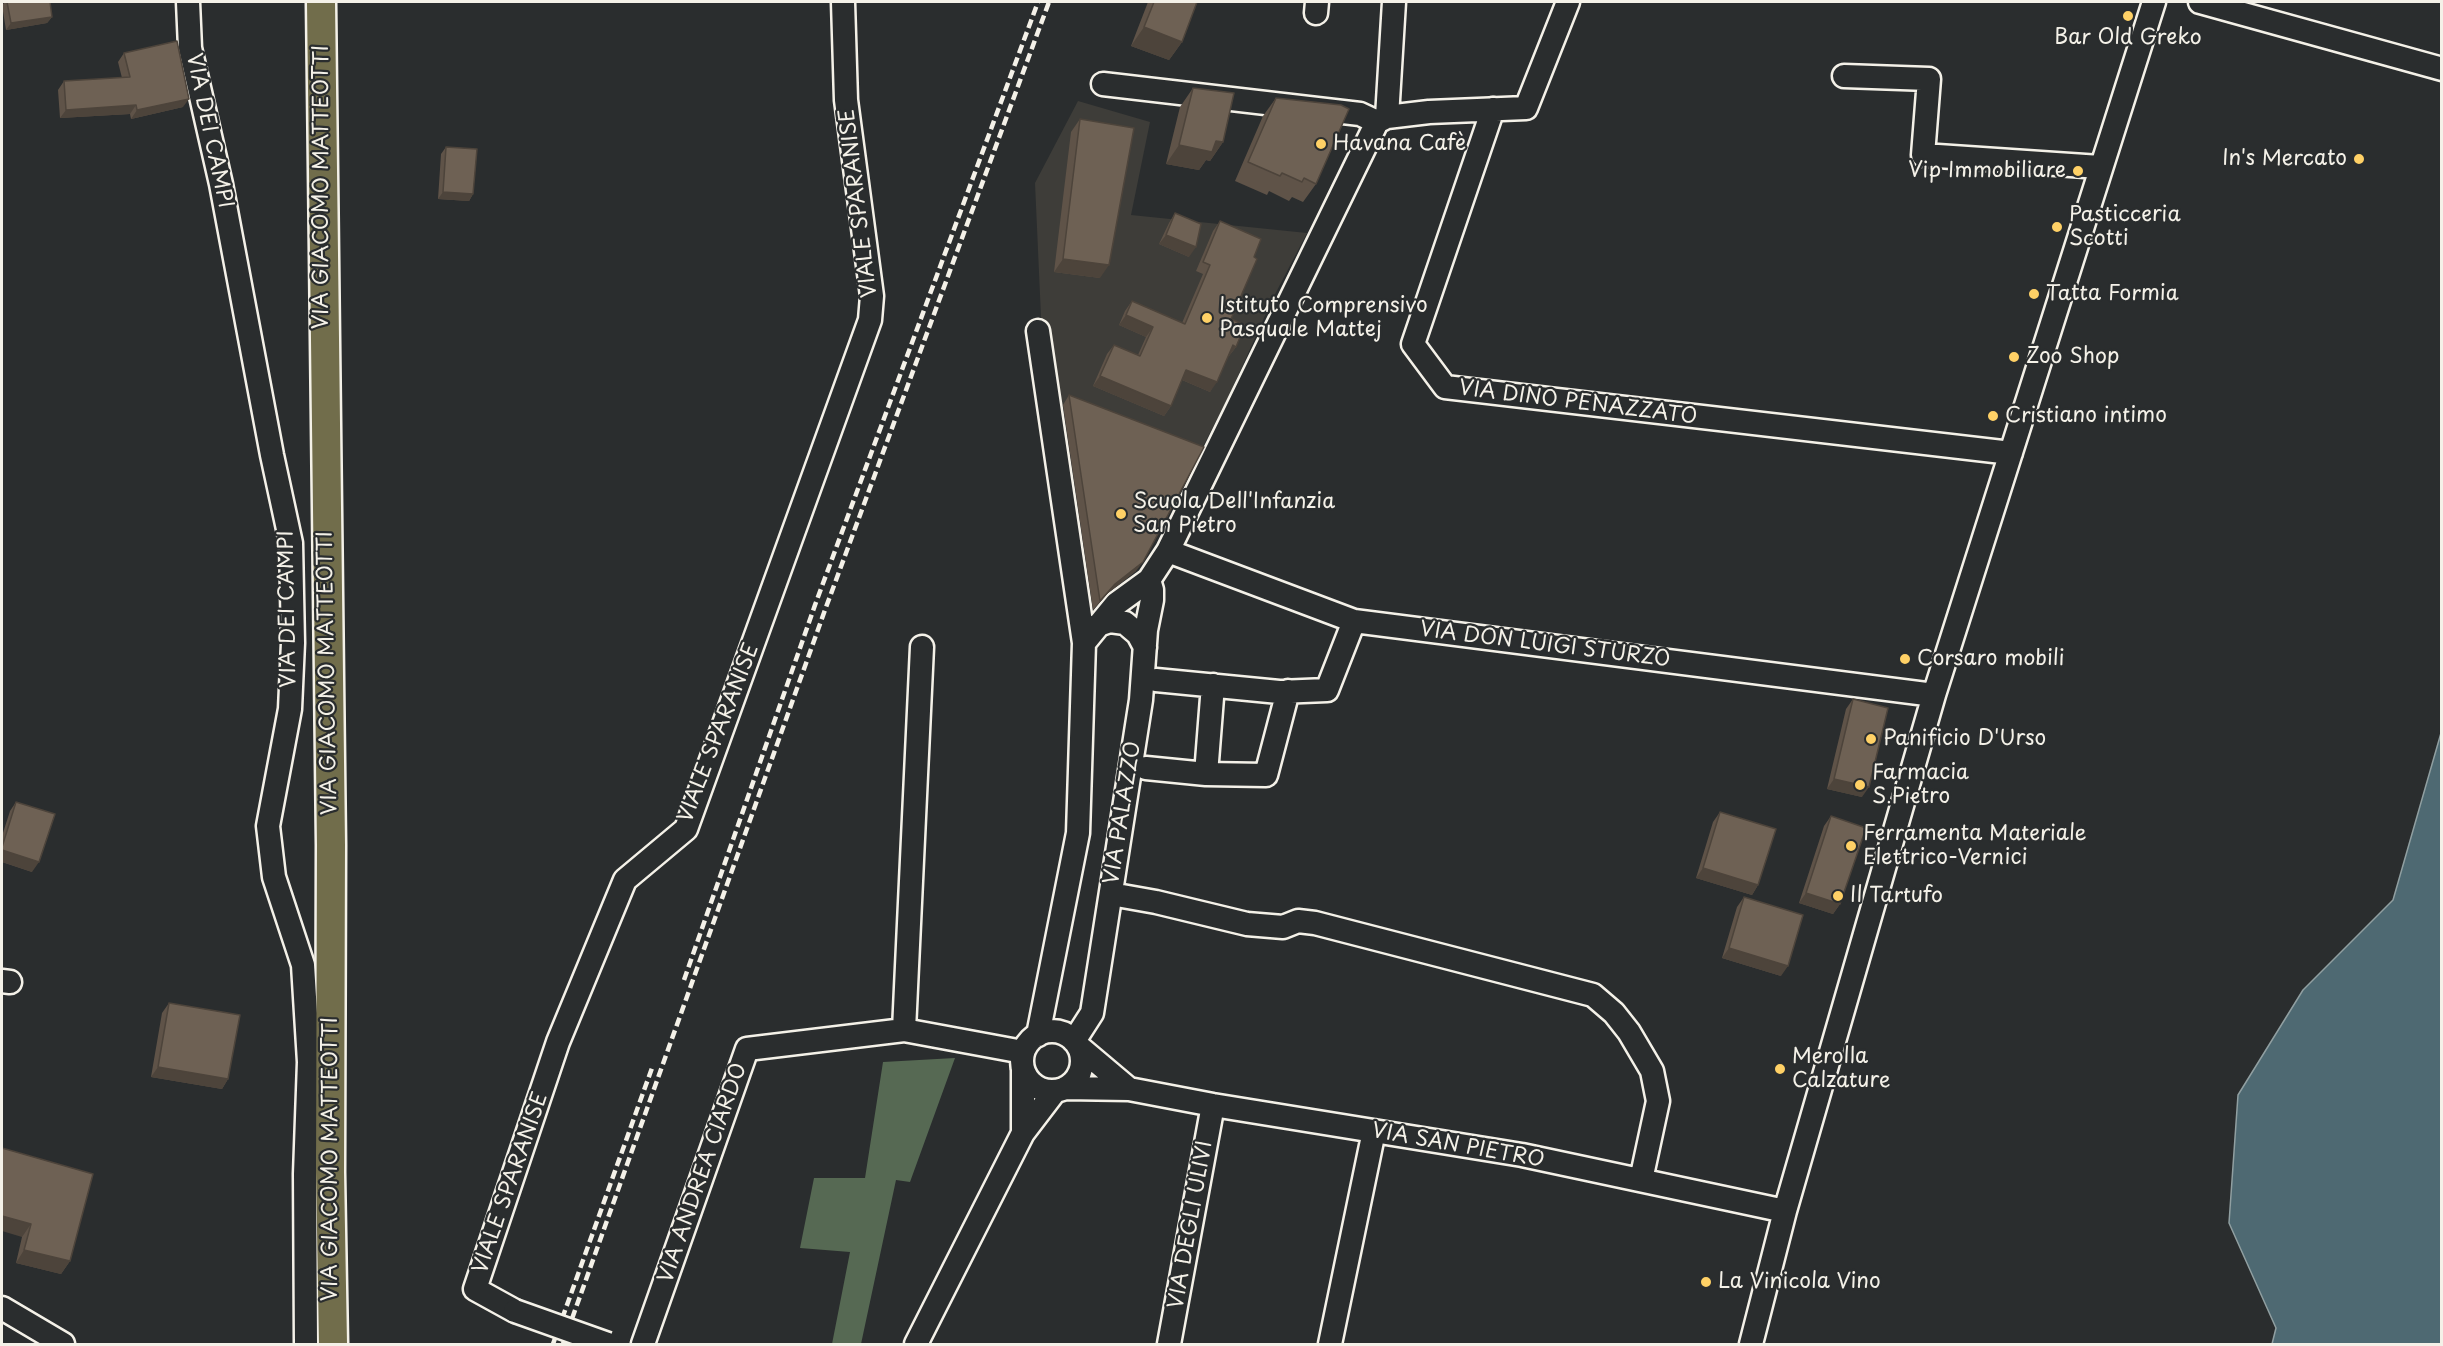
<!DOCTYPE html>
<meta charset="utf-8">
<style>
body{margin:0}
#map{position:relative;width:2443px;height:1346px;overflow:hidden;background:#2a2d2e;font-family:"Playpen Sans",sans-serif}
canvas{display:block}
.frame{position:absolute;inset:0;border:3px solid #f4f1e8;pointer-events:none}
</style>
<div id="map">
<canvas width="2443" height="1346"></canvas>
<div class="frame"></div>
</div>
<script>
const context = document.querySelector('canvas').getContext('2d');
context.lineJoin = 'round';
function fillPath(path, color) { context.fillStyle = color; context.fill(path, 'evenodd'); }
const toPath = rows => new Path2D(rows.map(r => 'M' + r).join(''));
function strokePath(path, color, width, dash) { context.strokeStyle = color; context.lineWidth = width; context.lineCap = dash ? 'butt' : 'round'; context.setLineDash(dash || []); context.stroke(path); }
function drawText(font, color, halo, rows, align = 'center') {
  context.font = font + ' "Playpen Sans",sans-serif'; context.lineWidth = 4.5; context.setLineDash([]); context.textBaseline = 'middle'; context.strokeStyle = halo; context.fillStyle = color; for (const [text, x, y, turn = 0] of rows) {
    context.save(); context.translate(x, y); context.rotate((+turn || 0) * Math.PI / 180); context.textAlign = isNaN(turn) ? turn : align; if (halo) context.strokeText(text, 0, 0); context.fillText(text, 0, 0); context.restore();
  }
}
fillPath(toPath([
 [1078,101,1150,122,1131,215,1307,233,1272,300,1228,398,1198,456,1060,404,1041,317,1035,183]
]), '#3e3d39');
fillPath(toPath([
 [955,1058,910,1182,896,1180,861,1344,832,1344,850,1252,800,1248,814,1178,865,1178,883,1062]
]), '#566953');
const water = toPath([
 [2441,733,2441,1344,2272,1344,2276,1328,2229,1223,2238,1095,2303,990,2393,900,2441,733]
]);
fillPath(water, '#4e6972');
strokePath(water, '#909fa1', 1.5);
const minor = toPath([
 [188,2,190,48,221,184,272,455,291,543,293,643,290,709,268,826,274,877,303,965,309,1062,305,1174,306,1344],
 [2200,2,2442,69],
 [1316,13,1317,2],
 [1844,76,1929,79,1923,155,2100,167],
 [1103,84,1360,114,1377,122],
 [1493,109,1413,344,1445,387,2011,453],
 [1387,117,1394,2],
 [1038,331,1084,643],
 [1168,551,1354,621,1934,695],
 [1098,625,1110,621,1125,623,1138,634,1145,647],
 [1156,680,1279,692,1327,690,1354,621],
 [1146,768,1206,774,1213,685],
 [1206,774,1266,775,1288,691],
 [1111,894,1156,902,1247,924,1283,927,1298,921,1315,923,1593,995,1614,1013,1629,1032,1652,1071,1658,1101,1641,1180],
 [2,981,10,982],
 [904,1030,1023,1052],
 '1022 1061a30 30 0 1 1 60 0a30 30 0 1 1-60 0Z',
 [1038,1035,1078,833,1084,643,1116,604,1149,580,1168,551,1377,122,1387,117,1429,112,1526,108,1568,2],
 [1074,1041,1092,1013,1141,700,1146,630,1152,600,1152,590,1149,580],
 [1078,1046,1129,1089],
 [1023,1069,1023,1133],
 [1065,1088,1129,1089,1213,1105,1522,1155,1785,1211],
 [2,1308,63,1344],
 [515,1311,475,1289,558,1042,625,880,686,829,870,320,872,296,846,100,843,2],
 [643,1344,747,1049,904,1030,922,647],
 [916,1344,1023,1133,1055,1091],
 [1169,1344,1213,1105],
 [1330,1344,1374,1131],
 [1751,1344,1785,1211,1934,695,2154,2]
]);
const major = toPath([
 [321,2,331,845,330,1172,333,1344]
]);
strokePath(minor, '#f4f1e8', 27);
strokePath(major, '#f4f1e8', 33);
strokePath(minor, '#2a2d2e', 22);
strokePath(major, '#716d4b', 28);
strokePath(toPath([
 [684,980,815,605,1038,2],
 [553,1344,652,1068],
 [563,1344,825,610,1049,2]
]), '#f4f1e8', 4.5, [9, 4.5]);
const minorBridge = toPath([
 [515,1311,608,1344]
]);
strokePath(minorBridge, '#f4f1e8', 27, []);
strokePath(minorBridge, '#2a2d2e', 22);
fillPath(toPath([
 [5,2,50,2,52,17,47,23,6,30,2,5],
 [1148,2,1197,2,1182,42,1169,60,1131,46],
 [124,53,183,107,131,119,130,114,60,118,58,90,64,81,122,78,118,62],
 [1193,88,1223,142,1210,161,1206,160,1199,170,1166,164,1180,107],
 [1276,98,1316,184,1303,202,1292,197,1289,201,1269,191,1267,195,1235,181,1263,116],
 [1080,119,1100,278,1054,272,1071,132],
 [446,147,473,194,469,201,438,199,441,154],
 [1175,213,1189,257,1159,244,1169,223],
 [1220,221,1254,257,1231,319,1236,347,1229,356,1228,356,1210,392,1182,380,1171,406,1164,416,1093,386,1107,354,1114,345,1138,355,1146,337,1119,325,1125,311,1132,301,1182,323,1203,274,1196,271,1213,231],
 [1069,395,1136,571,1108,593,1093,610,1063,405],
 [1853,699,1862,797,1827,789,1846,709],
 [16,802,32,872,2,862,2,836,10,811],
 [1720,812,1758,885,1752,895,1696,878,1713,822],
 [1831,816,1840,904,1833,914,1799,903,1824,826],
 [1744,897,1781,976,1722,958,1737,907],
 [169,1003,228,1079,222,1089,151,1077,162,1013],
 [2,1148,70,1261,61,1274,16,1263,22,1237]
]), '#5f5348');
fillPath(toPath([
 [52,17,47,23,6,30,11,23],
 [1144,27,1182,42,1169,60,1131,46],
 [189,99,183,107,131,119,137,110],
 [136,105,130,114,60,118,66,110],
 [1216,141,1223,142,1210,161,1206,160,1199,170,1166,164,1179,145],
 [443,192,473,194,469,201,438,199],
 [1166,235,1196,247,1189,257,1159,244],
 [1063,259,1109,265,1100,278,1054,272],
 [1126,315,1153,327,1146,337,1119,325],
 [1233,345,1236,347,1229,356,1226,355],
 [1186,370,1217,382,1210,392,1180,379],
 [1100,376,1171,406,1164,416,1093,386],
 [1143,562,1136,571,1108,593,1093,610,1100,601,1115,584],
 [1834,779,1869,787,1862,797,1827,789],
 [2,850,39,862,32,872,2,862],
 [1703,868,1758,885,1752,895,1696,878],
 [1806,893,1840,904,1833,914,1799,903],
 [1729,948,1788,966,1781,976,1722,958],
 [158,1067,228,1079,222,1089,151,1077],
 [2,1216,31,1224,22,1237,2,1231],
 [24,1250,70,1261,61,1274,16,1263]
]), '#4d443b');
const building = toPath([
 [7,2,50,2,52,17,11,23,7,2],
 [1154,2,1197,2,1182,42,1144,27,1154,2],
 [177,41,189,99,137,110,136,105,66,110,64,81,130,77,124,53,177,41],
 [1193,88,1234,93,1223,142,1216,141,1212,152,1179,145,1193,88],
 [1276,98,1341,105,1349,109,1316,184,1304,178,1302,182,1282,173,1280,176,1248,162,1276,98],
 [1080,119,1134,128,1109,265,1063,259,1080,119],
 [446,147,477,149,473,194,443,192,446,147],
 [1175,213,1201,224,1196,247,1166,235,1175,213],
 [1220,221,1261,239,1254,257,1257,259,1231,319,1245,325,1236,347,1233,345,1217,382,1186,370,1171,406,1100,376,1114,345,1140,356,1153,327,1126,315,1132,301,1185,324,1210,265,1203,262,1220,221],
 [1069,395,1204,447,1143,562,1115,584,1100,601,1069,395],
 [1853,699,1888,708,1869,787,1834,779,1853,699],
 [16,802,55,814,39,862,2,850,2,847,16,802],
 [1720,812,1776,829,1758,885,1703,868,1720,812],
 [1831,816,1866,828,1840,904,1806,893,1831,816],
 [1744,897,1803,915,1788,966,1729,948,1744,897],
 [169,1003,240,1015,228,1079,158,1067,169,1003],
 [2,1148,93,1174,70,1261,24,1250,31,1224,2,1216,2,1148]
]);
fillPath(building, '#6e6154');
strokePath(building, '#4d443b', 1.5);
for (const [x, y, r, color] of [
 [2128,16,6,"#ffd166"],
 [1321,144,6,"#ffd166"],
 [2359,159,6,"#ffd166"],
 [2078,171,6,"#ffd166"],
 [2057,227,6,"#ffd166"],
 [2034,294,6,"#ffd166"],
 [1207,318,6,"#ffd166"],
 [2014,357,6,"#ffd166"],
 [1993,416,6,"#ffd166"],
 [1121,514,6,"#ffd166"],
 [1905,659,6,"#ffd166"],
 [1871,739,6,"#ffd166"],
 [1860,785,6,"#ffd166"],
 [1851,846,6,"#ffd166"],
 [1838,896,6,"#ffd166"],
 [1780,1069,6,"#ffd166"],
 [1706,1282,6,"#ffd166"]
]) { const dot = new Path2D(); dot.arc(x, y, r, 0, 2 * Math.PI); context.fillStyle = color; context.fill(dot); strokePath(dot, '#2a2d2e', 2); }
drawText('21px', '#f4f1e8', '#2a2d2e', [
 ["Bar Old Greko",2128,38,"center"],
 ["Havana Cafè",1333,144],
 ["In's Mercato",2347,159,"right"],
 ["Vip Immobiliare",2066,171,"right"],
 ["Pasticceria",2069,215],
 ["Scotti",2069,239],
 ["Tatta Formia",2046,294],
 ["Istituto Comprensivo",1219,306],
 ["Pasquale Mattej",1219,330],
 ["Zoo Shop",2026,357],
 ["Cristiano intimo",2005,416],
 ["Scuola Dell'Infanzia",1133,502],
 ["San Pietro",1133,526],
 ["Corsaro mobili",1917,659],
 ["Panificio D'Urso",1883,739],
 ["Farmacia",1872,773],
 ["S.Pietro",1872,797],
 ["Ferramenta Materiale",1863,834],
 ["Elettrico-Vernici",1863,858],
 ["Il Tartufo",1850,896],
 ["Merolla",1792,1057],
 ["Calzature",1792,1081],
 ["La Vinicola Vino",1718,1282]
], 'left');
drawText('21px', '#f4f1e8', '#2a2d2e', [
 ["VIA DEI CAMPI",209,131,78],
 ["VIA GIACOMO MATTEOTTI",322,187,-90],
 ["VIALE SPARANISE",859,203,-97],
 ["VIA DINO PENAZZATO",1578,403,7],
 ["VIA DEI CAMPI",288,609,-91],
 ["VIA DON LUIGI STURZO",1545,645,7],
 ["VIA GIACOMO MATTEOTTI",328,673,-91],
 ["VIALE SPARANISE",719,733,-69],
 ["VIA PALAZZO",1123,813,-81],
 ["VIA SAN PIETRO",1458,1146,10],
 ["VIA GIACOMO MATTEOTTI",331,1159,-90],
 ["VIA ANDREA CIARDO",703,1173,-71],
 ["VIALE SPARANISE",511,1183,-71],
 ["VIA DEGLI ULIVI",1191,1225,-80]
]);
</script>
